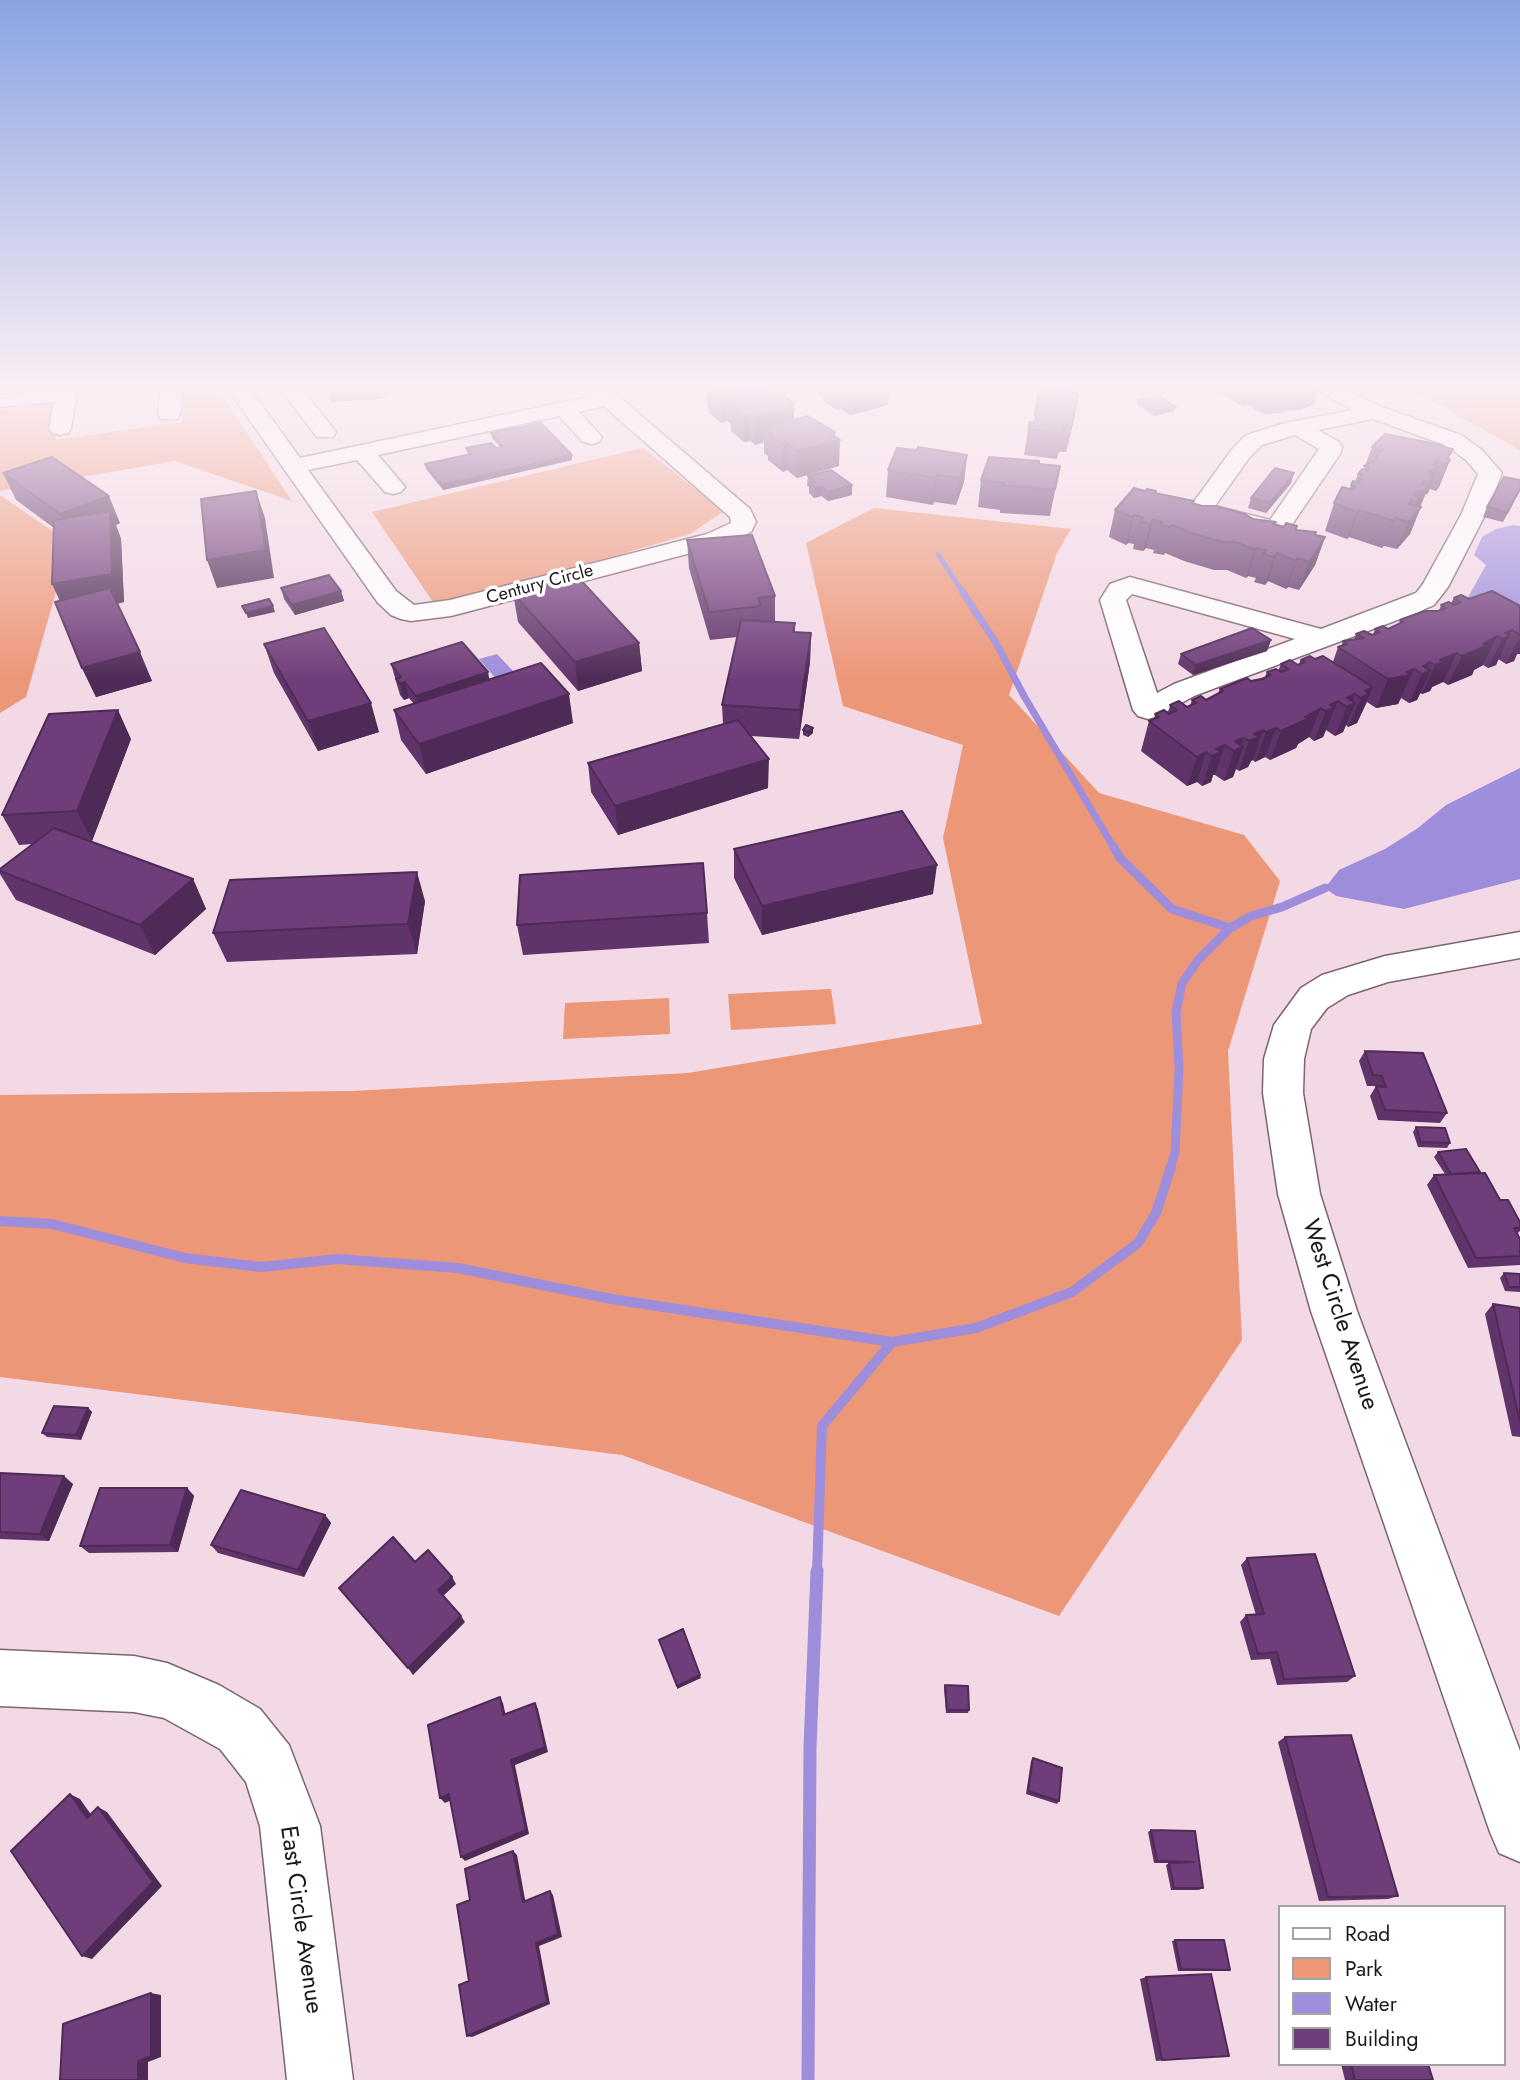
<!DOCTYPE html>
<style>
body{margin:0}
#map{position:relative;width:1520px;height:2080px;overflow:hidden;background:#f3d9e6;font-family:Jost,sans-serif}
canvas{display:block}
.legend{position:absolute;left:1278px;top:1905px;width:228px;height:161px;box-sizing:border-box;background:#fff;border:2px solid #a5a2a3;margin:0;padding:9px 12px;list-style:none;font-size:21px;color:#1f161a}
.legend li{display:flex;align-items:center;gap:14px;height:35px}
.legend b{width:35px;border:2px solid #a5a2a3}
</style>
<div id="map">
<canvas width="1520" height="2080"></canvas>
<ul class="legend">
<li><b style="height:9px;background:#fff"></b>Road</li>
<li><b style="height:19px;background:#ec9777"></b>Park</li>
<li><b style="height:19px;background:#9e8ddb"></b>Water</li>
<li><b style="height:19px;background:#703d7b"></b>Building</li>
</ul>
</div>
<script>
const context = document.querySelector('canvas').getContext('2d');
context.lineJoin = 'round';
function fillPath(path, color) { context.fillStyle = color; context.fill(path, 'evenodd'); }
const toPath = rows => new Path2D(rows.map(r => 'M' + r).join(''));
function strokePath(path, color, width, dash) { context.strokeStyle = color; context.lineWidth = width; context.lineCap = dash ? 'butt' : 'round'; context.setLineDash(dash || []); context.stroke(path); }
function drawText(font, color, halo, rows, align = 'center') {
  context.font = font + ' Jost,sans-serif'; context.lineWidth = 7; context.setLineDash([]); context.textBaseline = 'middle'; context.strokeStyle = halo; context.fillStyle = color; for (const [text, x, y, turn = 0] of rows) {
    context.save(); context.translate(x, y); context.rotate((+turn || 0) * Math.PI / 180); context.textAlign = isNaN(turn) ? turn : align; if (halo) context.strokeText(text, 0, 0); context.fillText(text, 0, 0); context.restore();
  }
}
fillPath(toPath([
 [183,389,218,389,292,501,175,461,0,491,0,410,51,404,56,440,182,422],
 [1407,389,1520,389,1520,450,1434,402],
 [643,448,724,511,690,534,437,608,372,512],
 [0,495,70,543,26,697,0,713],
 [874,508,1071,529,1057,553,1009,695,1099,793,1244,835,1280,881,1228,1051,1242,1340,1059,1616,622,1455,0,1377,0,1095,352,1091,688,1073,982,1024,943,838,963,745,843,706,806,543],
 [831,989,836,1024,731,1030,728,994],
 [669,998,670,1034,563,1039,565,1003]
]), '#ec9777');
fillPath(toPath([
 [1514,525,1520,526,1520,636,1467,599,1486,565,1474,555,1482,537,1496,529],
 [497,654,515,673,496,679,479,659],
 [1520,768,1520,879,1404,909,1336,896,1325,888,1339,870,1385,849,1418,828,1446,805]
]), '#9e8ddb');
strokePath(toPath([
 [938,554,963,593]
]), '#9e8ddb', 5);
strokePath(toPath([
 [962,591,996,643,1024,696,1114,848]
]), '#9e8ddb', 7);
strokePath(toPath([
 [1113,846,1120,858,1172,909,1230,928],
 [1170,1169,1175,1153,1179,1069,1176,1012,1182,983,1199,959,1230,928,1251,916,1282,907,1325,888]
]), '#9e8ddb', 9);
strokePath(toPath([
 [0,1221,52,1224,185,1258,261,1267,337,1259,458,1268,612,1299,892,1342,976,1328,1072,1292,1138,1243,1156,1213,1171,1167],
 [817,1573,822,1426,892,1342]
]), '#9e8ddb', 10);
strokePath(toPath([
 [808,2080,810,1747,817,1571]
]), '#9e8ddb', 13);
const minor = toPath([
 [56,389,78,389,71,428,68,433,60,435,52,433,49,428,54,402,0,407,0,395,56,389],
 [160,389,182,389,180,414,177,419,161,419,158,414,160,389],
 [228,389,250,389,300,458,592,396,586,389,610,389,750,509,756,522,751,532,725,544,451,616,411,621,401,619,391,615,378,603,228,389],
 [604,406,730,517,731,523,707,534,450,600,414,605,396,591,308,470,357,460,385,492,393,494,401,492,405,487,378,455,559,416,583,442,591,444,599,442,602,437,579,412,604,406],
 [280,389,302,389,336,432,333,437,317,437,280,389],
 [1318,389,1345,389,1382,407,1461,435,1482,450,1502,473,1485,515,1448,587,1434,605,1416,613,1194,696,1158,716,1148,719,1138,716,1133,710,1100,600,1110,584,1130,577,1321,629,1416,593,1423,584,1461,515,1478,474,1466,460,1445,445,1373,419,1318,430,1339,442,1342,447,1340,454,1287,532,1264,535,1200,519,1190,507,1233,448,1246,435,1285,423,1353,410,1322,393,1318,389],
 [1295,435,1319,449,1270,520,1215,506,1249,458,1262,445,1295,435],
 [1132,594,1295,639,1174,684,1157,693,1126,600,1132,594],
 [1520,932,1520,958,1388,982,1348,995,1327,1008,1311,1029,1304,1059,1303,1093,1320,1194,1357,1311,1520,1751,1520,1862,1499,1853,1490,1832,1311,1311,1278,1194,1263,1093,1264,1059,1274,1025,1301,988,1322,975,1385,956,1520,932],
 [0,1650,134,1656,167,1663,219,1685,260,1709,289,1745,320,1826,353,2080,287,2080,260,1826,246,1782,220,1749,164,1718,134,1712,0,1706,0,1650]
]);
strokePath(minor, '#7b6570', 3);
fillPath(minor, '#fff');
fillPath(toPath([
 [328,389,387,389,386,395,383,395,382,399,331,402],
 [707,389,768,389,768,390,774,395,794,403,794,419,835,436,839,466,797,478,787,470,783,472,768,460,768,456,764,453,764,442,755,445,750,441,744,442,731,431,731,425,727,421,721,423,709,413,709,409,707,407],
 [809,389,889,389,888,405,850,415,841,409,836,410,823,401,823,397],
 [1038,389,1078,389,1077,393,1079,394,1074,419,1066,452,1059,452,1057,459,1024,455,1028,429,1034,423,1036,416,1033,416],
 [1214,389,1319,389,1314,404,1300,410,1285,411,1284,413,1264,414,1248,405,1242,406],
 [1138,400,1174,411,1154,416,1137,404],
 [491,433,572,455,572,460,443,490,426,469,425,464,468,454,466,448,500,447,492,438],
 [1372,447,1441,447,1450,460,1439,487,1436,491,1430,489,1428,493,1425,495,1410,534,1397,549,1384,546,1382,548,1349,537,1347,539,1325,531,1334,503,1355,482,1358,474,1363,470,1365,466],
 [967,455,964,482,956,505,934,502,933,505,886,497,888,470],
 [1039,464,1060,466,1050,516,1000,513,1000,510,978,507,981,480],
 [3,473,120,523,116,525,121,539,124,602,117,604,152,681,96,697,82,668,59,601,54,528,16,500],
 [1294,473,1291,483,1266,513,1248,508,1251,498],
 [808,476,852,485,852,495,828,501,821,496,814,498,809,493,809,487,807,486],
 [1520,490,1503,522,1483,517,1487,507],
 [1145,491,1156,491,1156,494,1194,501,1193,503,1325,537,1315,565,1299,590,1288,587,1286,589,1268,581,1265,585,1254,582,1256,578,1248,576,1246,578,1227,570,1214,570,1184,561,1165,553,1164,555,1153,553,1154,550,1146,548,1143,551,1133,549,1134,544,1128,543,1126,545,1109,537,1115,510],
 [687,540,775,596,775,622,795,623,795,632,811,633,810,662,799,739,751,736,768,788,618,835,591,792,588,763,723,724,722,705,737,637,710,640,689,568],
 [281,588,341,591,344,601,295,615,284,599],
 [513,593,639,643,642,671,578,691,518,622],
 [1454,598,1520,606,1520,654,1517,654,1514,661,1506,664,1498,659,1496,665,1488,668,1483,665,1474,670,1472,675,1448,685,1443,682,1432,687,1430,691,1422,694,1420,693,1417,700,1409,703,1401,698,1398,704,1376,708,1367,702,1357,723,1348,727,1346,725,1343,732,1335,736,1326,730,1323,737,1314,741,1309,737,1298,744,1296,748,1270,760,1265,757,1255,762,1253,760,1251,761,1248,767,1239,771,1236,769,1233,777,1224,781,1215,775,1213,775,1211,782,1202,786,1197,782,1187,786,1141,751,1149,721,1154,719,1155,714,1168,713,1170,705,1187,707,1190,706,1192,700,1206,700,1218,693,1220,689,1265,677,1267,672,1278,671,1281,664,1298,665,1301,660,1315,659,1333,662,1338,647,1341,647,1343,641,1354,640,1356,634,1373,635,1375,629,1388,629,1399,624,1400,620,1439,611,1441,605,1451,603],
 [1271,640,1267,651,1193,675,1178,664,1181,654],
 [264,644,379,732,318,751,274,673],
 [391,664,490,679,573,723,426,774,401,740,394,710,414,704,409,698,404,700,400,695],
 [813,728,813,733,808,737,803,735,803,730],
 [131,739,92,841,89,841,193,879,206,909,155,955,16,900,0,874,0,869,32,844,19,845,2,815],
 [734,849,933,894,762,935,734,878],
 [425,901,417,954,227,962,213,933],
 [707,913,709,943,523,955,517,925],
 [1365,1051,1447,1113,1440,1123,1378,1120,1370,1096,1376,1086,1367,1086,1359,1061],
 [1416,1127,1450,1143,1447,1148,1418,1147,1413,1132],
 [1438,1152,1480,1172,1500,1200,1520,1222,1520,1231,1517,1234,1520,1239,1520,1265,1468,1268,1427,1185,1434,1175,1445,1174,1434,1157],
 [1504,1273,1520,1274,1520,1292,1505,1291,1500,1278],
 [1493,1304,1520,1308,1520,1437,1512,1436,1485,1314],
 [88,1408,92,1412,81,1440,47,1437,42,1433],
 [0,1473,73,1484,49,1541,0,1539],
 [187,1488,194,1496,178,1552,89,1553,80,1546],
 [325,1515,331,1523,304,1577,218,1553,211,1545],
 [1247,1558,1355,1676,1347,1682,1277,1685,1270,1659,1251,1660,1240,1622,1246,1615,1256,1615,1241,1565],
 [945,1685,969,1710,968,1713,946,1713,944,1688],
 [1285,1737,1398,1896,1388,1899,1319,1901,1278,1742],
 [1033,1758,1059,1801,1057,1804,1026,1794,1031,1761],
 [1151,1830,1203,1888,1199,1890,1171,1890,1166,1865,1169,1863,1154,1863,1148,1832],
 [1175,1940,1230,1970,1226,1971,1178,1971,1172,1941],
 [1146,1977,1229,2056,1156,2061,1140,1979],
 [1341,2064,1428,2064,1433,2080,1345,2080]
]), '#60346a');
fillPath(toPath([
 [837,389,842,389,841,409,836,410],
 [851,389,889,389,888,405,850,415],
 [1247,389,1253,389,1248,405,1242,406],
 [1307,389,1319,389,1314,404,1300,410],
 [1079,394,1074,419,1066,452,1071,426],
 [726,395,727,421,721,423,720,397],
 [794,403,794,435,773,433,764,427,764,442,755,445,755,418,788,404],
 [1176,407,1174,411,1154,416,1155,411],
 [749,414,750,441,744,442,744,416],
 [835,432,834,441,840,440,839,466,797,478,797,451,830,433],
 [788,444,787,470,783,472,783,445],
 [572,455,572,460,443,490,442,485],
 [967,455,964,482,956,505,960,478],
 [1450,460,1439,487,1436,491,1447,464],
 [1439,466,1428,493,1425,495,1419,509,1430,482,1429,472],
 [1294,473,1291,483,1266,513,1270,503],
 [937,475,934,502,933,505,936,478],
 [1424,481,1420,491,1428,485,1418,510,1421,507,1410,534,1397,549,1417,501,1414,496],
 [852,485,852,495,828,501,828,492],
 [821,486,821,496,814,498,815,488],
 [256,491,265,518,274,578,217,588,207,560],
 [109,496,120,523,116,525,121,539,124,602,65,612,52,584,72,541,60,514],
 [1359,510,1349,537,1347,539,1357,512],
 [1134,515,1128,543,1126,545,1132,517],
 [1153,520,1146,548,1143,551,1150,524],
 [1325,537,1315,565,1299,590,1309,562],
 [1256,548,1248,576,1246,578,1255,550],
 [1277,553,1268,581,1265,585,1274,557],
 [1297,558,1288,587,1286,589,1296,561],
 [341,591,344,601,295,615,292,605],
 [273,606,275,612,248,618,246,613],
 [1512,630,1496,665,1488,668,1505,633],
 [811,633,810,662,799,739,800,710],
 [1497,636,1483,665,1474,670,1472,675,1448,685,1462,656],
 [1520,637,1520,654,1517,654,1514,661,1506,664],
 [1271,640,1267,651,1193,675,1196,665],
 [639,643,642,671,578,691,575,662],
 [140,652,152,681,96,697,82,668],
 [1457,653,1443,682,1432,687,1430,691,1422,694,1435,665,1440,660],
 [1430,662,1426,673,1431,671,1417,700,1409,703,1422,674,1423,666],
 [1414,669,1398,704,1376,708,1388,679],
 [488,672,491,688,419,711,416,696],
 [405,682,409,698,404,700,400,684],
 [1373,687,1357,723,1348,727,1361,698,1365,691],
 [569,694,573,723,426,774,419,744],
 [1355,694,1351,705,1355,703,1343,732,1335,736,1347,707,1347,698],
 [1338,701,1323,737,1314,741,1326,711,1330,705],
 [371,703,379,732,318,751,308,721],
 [1321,708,1309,737,1298,744,1296,748,1270,760,1281,731],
 [118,710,131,739,92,841,77,811],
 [813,728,813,733,808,737,808,732],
 [1276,728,1265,757,1255,762,1266,732],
 [1263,730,1253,760,1251,761,1248,767,1239,771,1249,741,1254,734],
 [1244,738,1240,749,1243,747,1233,777,1224,781,1234,751,1235,741],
 [1225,745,1215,775,1213,775,1211,782,1202,786,1212,756,1216,749],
 [1206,752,1197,782,1187,786,1197,757],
 [769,759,768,788,618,835,615,806],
 [937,865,933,894,762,935,762,906],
 [417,872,425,901,417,954,408,924],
 [193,879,206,909,155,955,140,925],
 [88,1408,92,1412,81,1440,76,1435],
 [64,1476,73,1484,49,1541,40,1534],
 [187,1488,194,1496,178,1552,170,1545],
 [325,1515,331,1523,304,1577,298,1570],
 [452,1577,456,1584,442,1597,438,1590],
 [461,1616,465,1622,413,1675,408,1668],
 [700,1675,701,1678,677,1689,677,1686],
 [500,1697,503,1703,507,1721,503,1715],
 [535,1703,538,1709,548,1752,515,1765,529,1834,465,1861,461,1857,511,1760],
 [70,1794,80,1799,97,1823,87,1818],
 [449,1794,454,1799,445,1803,440,1798],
 [98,1807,107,1812,162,1886,92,1959,82,1956],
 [513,1851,517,1855,526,1905,523,1902],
 [550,1891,553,1895,562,1937,539,1946,550,2004,472,2037,467,2036,536,1943],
 [151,1993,161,1995,161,2057,148,2062,148,2080,138,2080,138,2061]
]), '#4e2b56');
const building = toPath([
 [710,389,766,389,774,395,780,393,794,403,788,404,794,409,755,418,749,414,744,416,730,405,736,404,726,395,720,397,710,389],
 [1038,389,1072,389,1071,393,1079,394,1071,426,1064,425,1062,433,1028,429,1030,422,1034,423,1043,391,1037,390,1038,389],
 [1159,396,1176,407,1155,411,1138,400,1159,396],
 [808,416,835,432,830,433,840,440,797,451,788,444,783,445,769,434,773,433,764,427,808,416],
 [541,423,572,455,442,485,425,464,471,454,466,448,491,443,496,448,503,447,491,433,541,423],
 [1385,434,1442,445,1441,447,1453,449,1447,459,1450,460,1447,464,1436,461,1434,465,1439,466,1429,472,1432,473,1429,477,1432,478,1430,482,1424,481,1422,484,1428,485,1425,490,1416,492,1414,496,1419,497,1417,501,1411,500,1409,504,1421,507,1408,522,1395,518,1393,521,1359,510,1357,512,1334,503,1342,487,1353,490,1356,487,1351,485,1353,481,1359,483,1362,479,1359,478,1362,474,1358,474,1362,469,1367,471,1369,467,1364,466,1375,460,1378,456,1373,455,1375,451,1380,452,1383,449,1372,447,1385,434],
 [918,447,967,455,960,478,937,475,936,478,888,470,897,448,917,450,918,447],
 [52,457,109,496,60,514,3,473,52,457],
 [989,457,1039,461,1039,464,1060,466,1055,489,1004,486,1005,483,981,480,989,457],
 [1275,468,1294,473,1270,503,1251,498,1275,468],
 [831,470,852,485,828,492,821,486,815,488,809,484,815,482,808,476,831,470],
 [1504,477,1520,480,1520,489,1507,513,1487,507,1504,477],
 [1134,488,1145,491,1147,489,1156,491,1155,493,1194,501,1192,503,1202,506,1215,506,1245,514,1253,519,1276,522,1274,524,1284,527,1286,523,1297,526,1295,530,1316,532,1315,535,1325,537,1309,562,1297,558,1296,561,1277,553,1274,557,1263,554,1266,550,1256,548,1255,550,1235,542,1222,542,1191,533,1172,525,1171,527,1160,525,1162,522,1153,520,1150,524,1140,521,1143,517,1134,515,1132,517,1115,510,1134,488],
 [256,491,266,550,207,560,201,499,256,491],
 [110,511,112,574,52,584,54,520,110,511],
 [752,535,775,596,758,598,761,606,709,612,687,540,752,535],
 [329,575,341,591,292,605,281,588,329,575],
 [576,575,639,643,575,662,513,593,576,575],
 [110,588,140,652,82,668,55,602,110,588],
 [1492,591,1520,606,1520,635,1512,630,1505,633,1510,636,1502,639,1497,636,1483,644,1486,646,1462,656,1457,653,1440,660,1444,662,1435,665,1430,662,1423,666,1431,671,1422,674,1414,669,1406,672,1411,675,1388,679,1338,647,1347,644,1343,641,1364,638,1356,634,1364,631,1372,635,1380,632,1375,629,1383,626,1388,629,1403,622,1400,620,1425,611,1438,611,1446,608,1441,605,1449,602,1454,605,1461,602,1454,598,1461,595,1469,599,1492,591],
 [269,599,273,606,246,613,242,606,269,599],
 [741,620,795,623,793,632,811,633,800,710,722,705,741,620],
 [324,628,371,703,308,721,264,644,324,628],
 [1252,628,1271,640,1196,665,1181,654,1252,628],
 [462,642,488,672,416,696,405,682,400,684,396,679,401,677,391,664,462,642],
 [1310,656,1315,659,1323,656,1373,687,1365,691,1369,694,1361,698,1355,694,1347,698,1355,703,1347,707,1338,701,1330,705,1335,707,1326,711,1321,708,1305,717,1308,719,1281,731,1276,728,1266,732,1263,730,1254,734,1259,737,1249,741,1244,738,1235,741,1243,747,1234,751,1225,745,1216,749,1221,752,1212,756,1206,752,1197,757,1149,721,1159,717,1155,714,1164,710,1169,714,1177,710,1170,705,1179,701,1187,707,1196,703,1192,700,1201,696,1206,700,1223,691,1220,689,1247,678,1251,681,1262,679,1271,675,1267,672,1276,669,1281,672,1289,669,1281,664,1290,660,1298,665,1305,662,1301,660,1310,656],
 [541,663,569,694,419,744,394,710,541,663],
 [118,710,77,811,2,815,49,714,118,710],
 [738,720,769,759,615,806,588,763,738,720],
 [806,725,813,728,808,732,803,730,806,725],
 [902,811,937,865,762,906,734,849,902,811],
 [54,828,193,879,140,925,0,871,0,869,54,828],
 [703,863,707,913,517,925,520,875,703,863],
 [417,872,408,924,213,933,230,880,417,872],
 [1365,1051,1423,1053,1447,1113,1385,1110,1376,1086,1386,1087,1382,1076,1373,1075,1365,1051],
 [1416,1127,1445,1128,1450,1143,1421,1142,1416,1127],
 [1466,1149,1480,1172,1451,1174,1438,1152,1466,1149],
 [1485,1173,1500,1200,1508,1200,1520,1222,1520,1228,1514,1228,1520,1239,1520,1256,1476,1258,1434,1175,1485,1173],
 [1504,1273,1520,1274,1520,1287,1509,1287,1504,1273],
 [1493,1304,1520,1308,1520,1422,1493,1304],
 [54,1406,88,1408,76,1435,42,1433,54,1406],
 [0,1473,64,1476,40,1534,0,1532,0,1473],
 [100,1488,187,1488,170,1545,80,1546,100,1488],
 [241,1490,325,1515,298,1570,211,1545,241,1490],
 [393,1537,415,1562,428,1550,452,1577,438,1590,461,1616,408,1668,339,1588,393,1537],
 [1315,1554,1355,1676,1284,1679,1277,1652,1258,1654,1246,1615,1264,1614,1247,1558,1315,1554],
 [683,1629,700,1675,677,1686,659,1640,683,1629],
 [945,1685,968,1686,969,1710,947,1710,945,1685],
 [500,1697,503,1715,535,1703,545,1747,511,1760,526,1830,461,1857,449,1794,440,1798,428,1725,500,1697],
 [1351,1735,1398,1896,1328,1897,1285,1737,1351,1735],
 [1033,1758,1062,1768,1059,1801,1028,1791,1033,1758],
 [70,1794,87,1818,98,1807,153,1882,82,1956,11,1851,70,1794],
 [1151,1830,1195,1831,1203,1888,1174,1888,1169,1863,1194,1862,1157,1861,1151,1830],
 [513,1851,523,1902,550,1891,558,1934,536,1943,547,2002,467,2036,459,1985,469,1981,457,1905,470,1900,465,1869,513,1851],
 [1175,1940,1224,1940,1230,1970,1181,1969,1175,1940],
 [1211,1974,1229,2056,1162,2060,1146,1977,1211,1974],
 [151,1993,151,2056,138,2061,138,2080,60,2080,63,2024,151,1993],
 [1351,2064,1428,2064,1433,2080,1355,2080,1351,2064]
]);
fillPath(building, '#703d7b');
strokePath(building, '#4e2b56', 2);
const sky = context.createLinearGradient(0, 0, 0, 680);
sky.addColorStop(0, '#8aa4e3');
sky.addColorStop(0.57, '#faeef4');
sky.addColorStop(1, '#faeef400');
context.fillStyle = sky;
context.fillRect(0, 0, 1520, 680);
drawText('18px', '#1f161a', '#fff', [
 ["Century Circle",540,585,-15]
]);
drawText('24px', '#1f161a', '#fff', [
 ["West Circle Avenue",1339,1315,72],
 ["East Circle Avenue",300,1920,82]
]);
</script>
